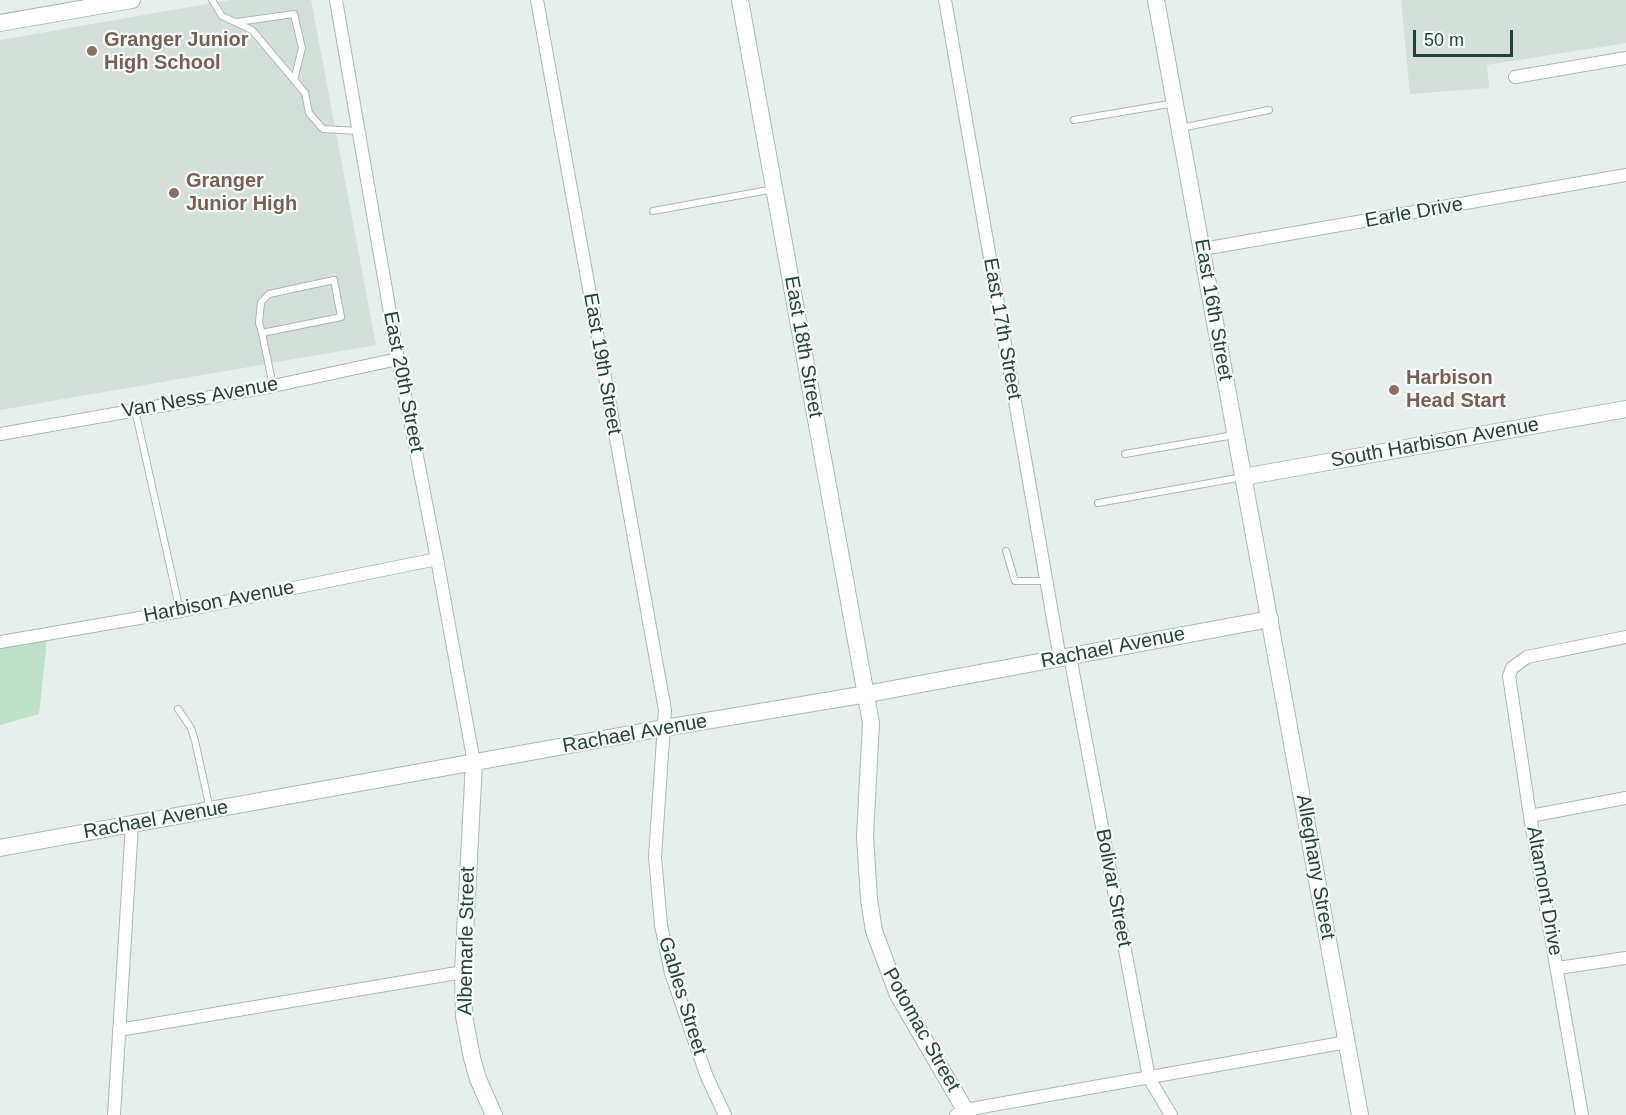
<!DOCTYPE html>
<style>
body{margin:0}
#map{position:relative;width:1626px;height:1115px;overflow:hidden;background:#e6efeb;font-family:Arial,sans-serif}
canvas{display:block}
.scale{position:absolute;left:1413px;top:30px;width:100px;height:27px;box-sizing:border-box;border:3px solid #24423a;border-top:0;padding-left:8px;font-size:18px;line-height:21px;white-space:nowrap;color:#24423a;-webkit-text-stroke:4px #f7fbf9;paint-order:stroke}
</style>
<div id="map">
<canvas width="1626" height="1115"></canvas>
<div class="scale">50 m</div>
</div>
<script>
const context = document.querySelector('canvas').getContext('2d');
context.lineJoin = 'round';
function fillPath(path, color) { context.fillStyle = color; context.fill(path, 'evenodd'); }
const toPath = rows => new Path2D(rows.map(r => 'M' + r).join(''));
function strokePath(path, color, width, dash) { context.strokeStyle = color; context.lineWidth = width; context.lineCap = dash ? 'butt' : 'round'; context.setLineDash(dash || []); context.stroke(path); }
function drawText(font, color, halo, rows, align = 'center') {
  context.font = font + ' Arial,sans-serif'; context.lineWidth = 4.5; context.setLineDash([]); context.textBaseline = 'middle'; context.strokeStyle = halo; context.fillStyle = color; for (const [text, x, y, turn = 0] of rows) {
    context.save(); context.translate(x, y); context.rotate((+turn || 0) * Math.PI / 180); context.textAlign = isNaN(turn) ? turn : align; if (halo) context.strokeText(text, 0, 0); context.fillText(text, 0, 0); context.restore();
  }
}
fillPath(toPath([
 [230,0,311,0,376,345,0,410,0,40],
 [1401,0,1626,0,1626,43,1487,65,1489,88,1410,94]
]), '#d4dfda');
fillPath(toPath([
 [47,639,39,714,0,725,0,648]
]), '#bfe0c8');
const lane = toPath([
 [212,0,222,16,252,30,305,93,309,113,323,129,359,131],
 [237,22,294,14,302,48,294,80],
 [1074,120,1175,103],
 [1181,128,1269,110],
 [653,211,774,189],
 [262,333,341,317,334,280,269,294,261,302,259,323,262,333,273,386],
 [135,410,180,611],
 [1125,454,1234,435],
 [1098,503,1243,477],
 [1006,551,1015,581,1046,581],
 [178,709,191,728,195,741,210,809]
]);
const street = toPath([
 [336,0,398,359,437,559,474,763],
 [537,0,665,710,655,857,661,925,671,973,707,1077,725,1115],
 [945,0,1060,659],
 [1515,77,1626,58],
 [1203,249,1626,175],
 [0,434,273,386,398,359],
 [0,642,180,611,437,559],
 [1070,656,1149,1078,1171,1115],
 [1530,816,1626,798],
 [1558,968,1626,958],
 [119,1030,463,972],
 [114,1115,132,825],
 [956,1115,965,1110,1347,1042],
 [1582,1115,1530,816,1509,676,1512,668,1527,657,1626,637]
]);
const secondary = toPath([
 [740,0,871,723,865,836,869,899,874,931,898,995,968,1115],
 [1156,0,1360,1115],
 [0,23,132,0],
 [1243,477,1626,409],
 [474,763,463,972,464,1016,472,1058,478,1079,494,1115],
 [0,848,658,729,867,694,1270,619]
]);
strokePath(lane, '#a8b8b2', 8);
strokePath(street, '#a8b8b2', 14);
strokePath(secondary, '#a4bbb3', 18);
strokePath(lane, '#fff', 6);
strokePath(street, '#fff', 12);
strokePath(secondary, '#fff', 16);
for (const [x, y, r, color] of [
 [92,51,6,"#8d6e63"],
 [174,193,6,"#8d6e63"],
 [1394,390,6,"#8d6e63"]
]) { const dot = new Path2D(); dot.arc(x, y, r, 0, 2 * Math.PI); context.fillStyle = color; context.fill(dot); strokePath(dot, '#f7fbf9', 2); }
drawText('bold 20px', '#785e54', '#f7fbf9', [
 ["Granger Junior",104,40],
 ["High School",104,63],
 ["Granger",186,181],
 ["Junior High",186,204],
 ["Harbison",1406,378],
 ["Head Start",1406,401]
], 'left');
drawText('20px', '#24423a', '#f7fbf9', [
 ["Earle Drive",1414,213,-10],
 ["East 16th Street",1213,310,80],
 ["East 17th Street",1002,329,80],
 ["East 18th Street",803,347,80],
 ["East 19th Street",602,364,80],
 ["East 20th Street",403,382,79],
 ["Van Ness Avenue",200,398,-10],
 ["South Harbison Avenue",1435,443,-10],
 ["Harbison Avenue",219,602,-11],
 ["Rachael Avenue",1113,648,-11],
 ["Rachael Avenue",635,734,-10],
 ["Rachael Avenue",156,820,-10],
 ["Alleghany Street",1315,867,80],
 ["Bolivar Street",1113,888,79],
 ["Altamont Drive",1544,891,80],
 ["Albemarle Street",467,941,-89],
 ["Gables Street",682,996,73],
 ["Potomac Street",921,1030,61]
]);
</script>
